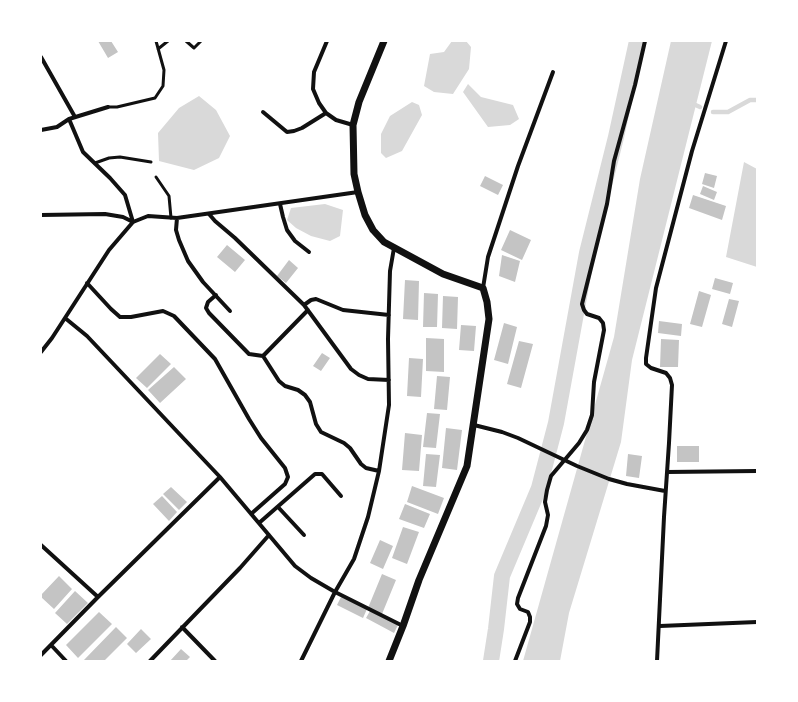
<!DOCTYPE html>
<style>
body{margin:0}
#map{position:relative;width:798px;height:702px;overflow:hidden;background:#fff;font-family:"Source Sans 3",sans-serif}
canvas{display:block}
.frame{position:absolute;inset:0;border:42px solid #fff;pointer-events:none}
</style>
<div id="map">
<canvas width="798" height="702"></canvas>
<div class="frame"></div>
</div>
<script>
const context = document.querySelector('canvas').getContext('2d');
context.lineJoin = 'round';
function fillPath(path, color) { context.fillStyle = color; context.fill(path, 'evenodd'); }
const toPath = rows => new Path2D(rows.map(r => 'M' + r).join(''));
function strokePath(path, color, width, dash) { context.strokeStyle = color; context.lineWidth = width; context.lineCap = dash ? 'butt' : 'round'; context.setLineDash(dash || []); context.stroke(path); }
fillPath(toPath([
 [452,41,466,41,471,47,469,69,453,94,434,92,424,86,430,54,444,52],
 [671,41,712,41,632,360,621,442,569,613,560,661,523,661,614,337,640,179],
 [468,84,481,97,513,105,519,119,510,125,488,127,463,92],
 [199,96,216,110,230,136,219,158,194,170,159,161,158,133,179,108],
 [412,102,419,105,422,115,402,151,386,158,381,153,381,134,390,116],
 [744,162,757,169,757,267,726,257],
 [325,204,343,210,340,236,330,241,311,236,296,228,287,220,291,208]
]), '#d9d9d9');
strokePath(toPath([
 [691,103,700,107],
 [713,112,728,112,750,100,757,100]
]), '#d9d9d9', 4.5);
strokePath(toPath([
 [491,661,496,629,502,576,539,488,556,423,587,253,616,137,637,41]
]), '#d9d9d9', 16);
fillPath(toPath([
 [98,41,111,41,118,52,108,58],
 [705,173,717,176,714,188,702,184],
 [485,176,503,185,498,195,480,186],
 [703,186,717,192,714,200,700,194],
 [693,195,726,206,722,220,689,208],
 [510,230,531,240,522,260,501,250],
 [227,245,245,260,235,272,217,257],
 [502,255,520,261,515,282,499,276],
 [289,260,298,268,286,283,277,276],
 [715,278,733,283,730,294,712,289],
 [405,280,419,281,418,320,403,319],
 [699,291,711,295,702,327,690,324],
 [424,293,438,294,437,327,423,327],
 [443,296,458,297,457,329,442,328],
 [729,299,739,301,732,327,722,324],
 [659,321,682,324,681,336,658,333],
 [504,323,517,327,508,364,494,360],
 [461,325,476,326,474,351,459,350],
 [426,338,444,339,444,372,426,371],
 [661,339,679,340,678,367,660,367],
 [519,341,533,344,521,388,507,384],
 [322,353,330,358,321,371,313,366],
 [160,354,171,364,147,388,136,378],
 [409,358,423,359,421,397,407,396],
 [174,367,186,379,160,403,148,390],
 [437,376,450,377,447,410,434,409],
 [427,413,440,414,436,448,423,447],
 [446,428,462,430,457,470,442,468],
 [405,433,422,435,419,471,402,470],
 [677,446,699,446,699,462,677,462],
 [426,454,440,455,436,487,423,486],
 [628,454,642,456,639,478,626,476],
 [412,486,444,498,438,514,407,502],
 [171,487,187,502,179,510,163,494],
 [162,496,177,512,169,521,153,504],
 [405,504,430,514,424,528,399,519],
 [403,527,419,532,407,564,392,558],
 [380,540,393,546,383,569,370,563],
 [382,574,396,580,382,614,368,608],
 [59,576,72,589,54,609,41,597,41,595],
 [75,591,88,603,67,624,55,613],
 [341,597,367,609,363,618,337,605],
 [370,611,398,625,394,633,366,618],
 [99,612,112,624,78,658,66,645],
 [116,627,127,638,104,661,83,661],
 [141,629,151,639,136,653,127,644],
 [181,649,190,657,186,661,170,661]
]), '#c4c4c4');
strokePath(toPath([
 [186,41,194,48,201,41],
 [158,49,168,41],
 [108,107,117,107,155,98,163,86,164,70,156,41],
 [95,163,109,158,120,157,151,162],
 [156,177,169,196,171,218]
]), '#111', 3);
strokePath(toPath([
 [327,41,314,72,313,89,319,103,326,113,336,120,353,125],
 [41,57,75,117],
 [263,112,287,132,294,131,302,128,326,113],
 [69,119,83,152,110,178,125,195,133,222],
 [41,130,57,127,69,119,108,107],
 [280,204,283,217,287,230,295,241,309,252],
 [209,214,215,221,235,238,304,305,351,369,359,375,368,379,389,380],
 [41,215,105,214,123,217,133,222],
 [177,218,176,230,179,240,188,261,203,282,230,311],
 [87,283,111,309,120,317,131,317,163,311,174,316,215,359,249,419,261,438,285,468,288,477,285,484,251,514],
 [483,288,488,257,518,166,553,72],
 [216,295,208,302,206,308,209,313,249,354,263,356,279,381,285,386,298,390,305,395,310,402,316,424,321,432,344,443,350,448,361,464,366,468,379,471],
 [304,305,311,300,316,299,343,310,389,315],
 [65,318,87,336,220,477,295,566,311,578,335,592,403,626],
 [41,352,52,338,109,250,133,222,148,216,177,218,358,192],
 [263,356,308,310],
 [474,425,502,432,518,438,577,466,609,479,627,484,665,491],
 [667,472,757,471],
 [278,507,304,535],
 [259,523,315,474,322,474,341,496],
 [41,545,98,597],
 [660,626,757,622],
 [182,627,215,661],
 [51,645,66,661],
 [41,655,98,597,220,477],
 [150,661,240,568,269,535],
 [301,661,335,592,354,559,368,517,379,471,389,405,388,339,390,271,394,248],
 [515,661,530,622,530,617,528,612,520,609,517,604,518,598,546,526,548,515,545,502,547,490,551,476,579,443,587,430,592,415,594,382,604,330,603,323,599,318,587,314,584,310,582,304,607,204,614,161,635,85,645,41],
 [657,661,664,517,669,443,672,385,670,378,666,373,651,368,646,364,646,358,656,288,692,151,726,41]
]), '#111', 4);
strokePath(toPath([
 [384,41,359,102,353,125,354,174,358,192,365,215,373,230,384,242,443,274,483,288,487,302,489,319,467,466,419,580,403,626,389,661]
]), '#111', 7);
</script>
